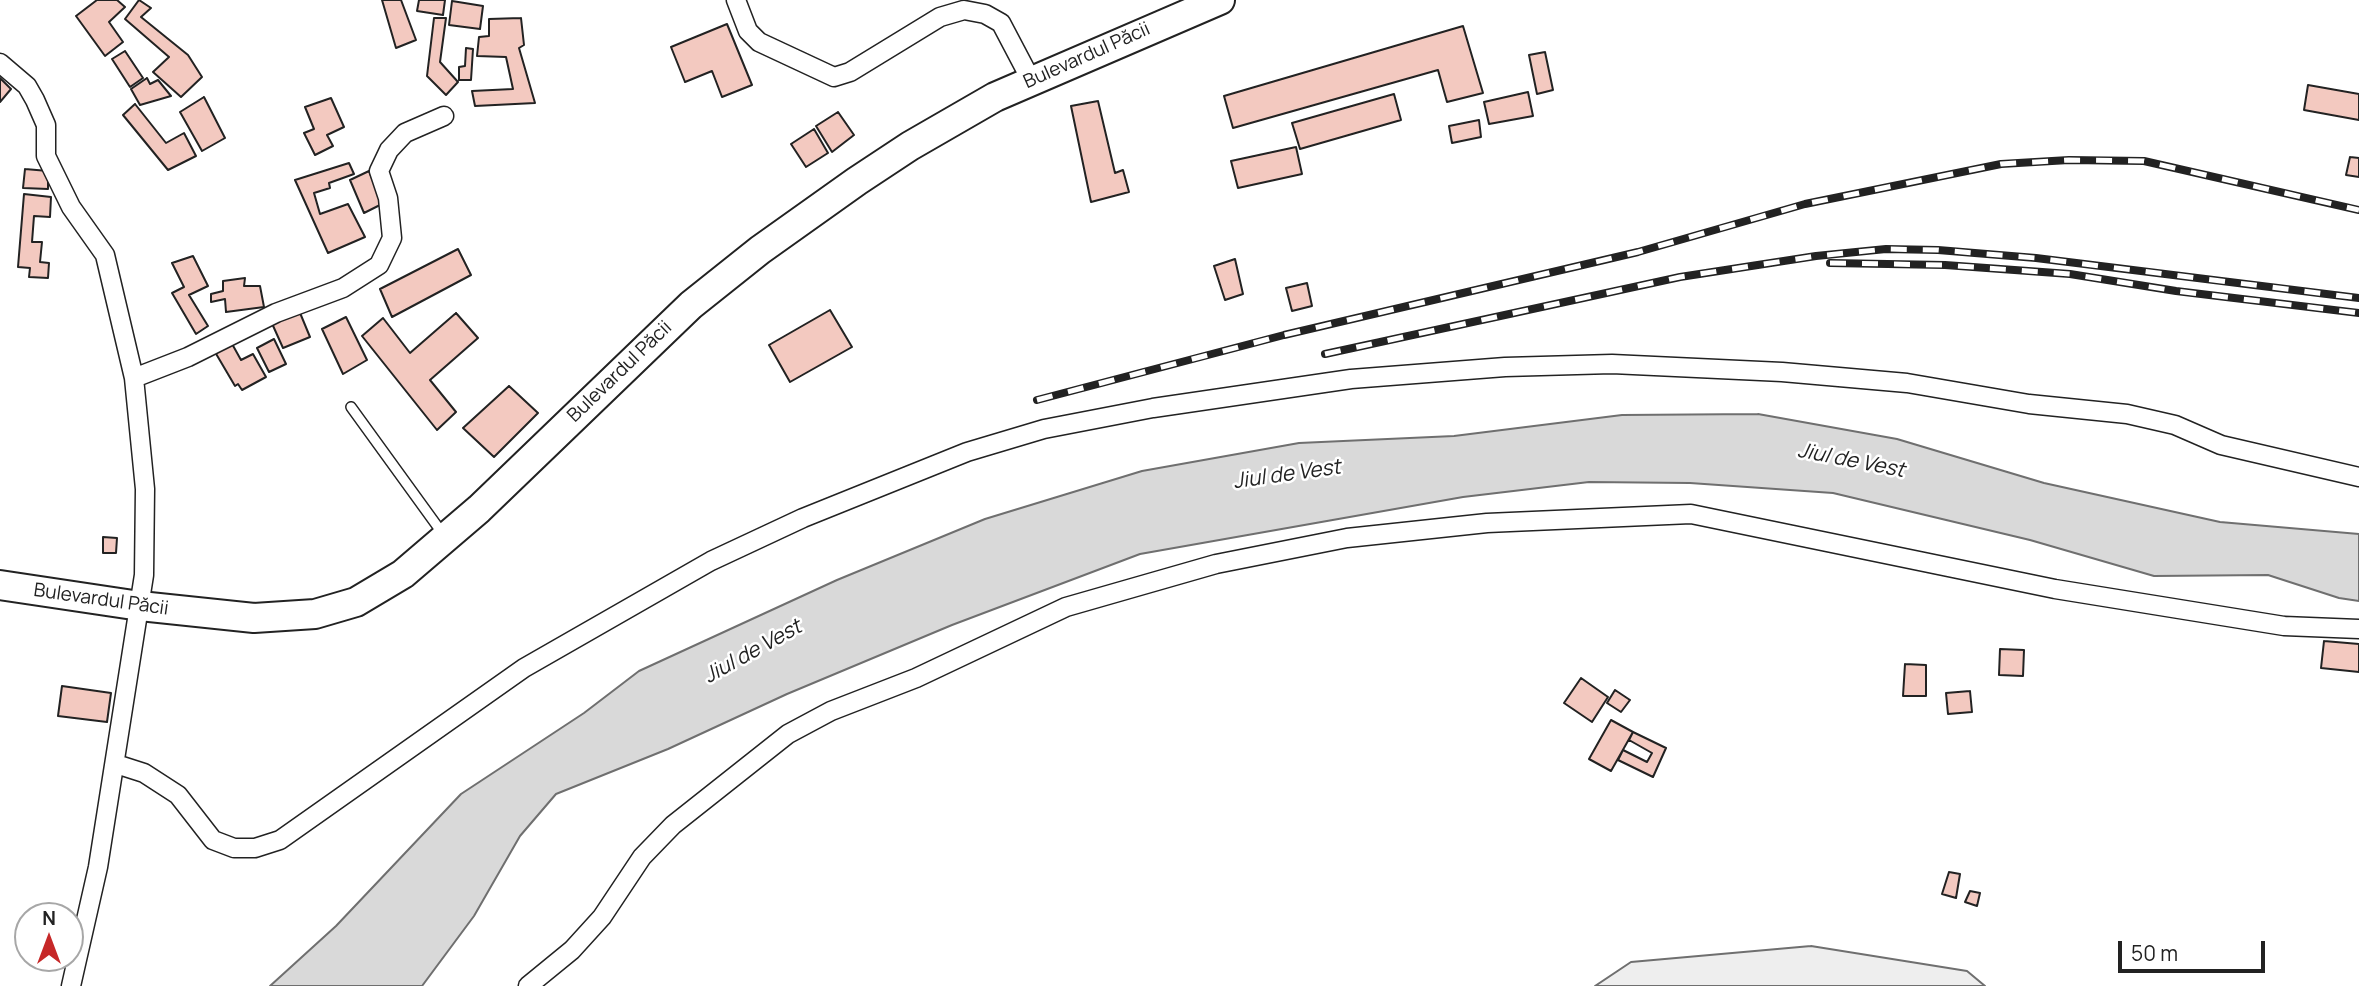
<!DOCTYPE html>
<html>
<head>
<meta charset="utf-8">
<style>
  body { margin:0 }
  #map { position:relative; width:2359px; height:986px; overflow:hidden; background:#fff; font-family:Manrope,sans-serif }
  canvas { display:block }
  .north { position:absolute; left:14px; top:902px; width:70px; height:70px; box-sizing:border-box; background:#fff; border:2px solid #a7a7a7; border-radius:50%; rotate:0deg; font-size:19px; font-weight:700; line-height:28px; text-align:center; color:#222 }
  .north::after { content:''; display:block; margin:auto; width:24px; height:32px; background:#c62828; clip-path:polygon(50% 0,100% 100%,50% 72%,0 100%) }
  .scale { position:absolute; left:2118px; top:941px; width:147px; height:32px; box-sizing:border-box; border:4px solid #222; border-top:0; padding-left:9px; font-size:21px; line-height:24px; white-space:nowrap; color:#222; -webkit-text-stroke:5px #fff; paint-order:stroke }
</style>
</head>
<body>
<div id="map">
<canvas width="2359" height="986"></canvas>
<div class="north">N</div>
<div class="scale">50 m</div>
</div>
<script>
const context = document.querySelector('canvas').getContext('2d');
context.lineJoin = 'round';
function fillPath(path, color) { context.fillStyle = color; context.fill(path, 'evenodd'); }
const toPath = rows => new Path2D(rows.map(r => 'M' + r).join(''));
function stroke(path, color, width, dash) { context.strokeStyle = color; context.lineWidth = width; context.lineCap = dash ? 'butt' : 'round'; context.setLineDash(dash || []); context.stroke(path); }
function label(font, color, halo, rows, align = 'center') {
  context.font = font + ' Manrope,sans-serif'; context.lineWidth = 5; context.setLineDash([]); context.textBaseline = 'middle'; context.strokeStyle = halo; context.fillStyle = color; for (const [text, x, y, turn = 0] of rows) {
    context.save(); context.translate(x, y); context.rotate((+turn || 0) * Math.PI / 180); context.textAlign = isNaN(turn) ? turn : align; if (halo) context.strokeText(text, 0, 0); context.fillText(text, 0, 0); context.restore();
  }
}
const green = toPath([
  [1811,946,1967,971,1985,986,1595,986,1631,962,1811,946]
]);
fillPath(green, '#eee');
stroke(green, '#6f6f6f', 2);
const water = toPath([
  [1758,414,1897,439,2044,483,2220,522,2359,534,2359,601,2339,598,2268,575,2154,576,2030,540,1833,493,1690,483,1589,482,1463,497,1140,554,952,625,787,694,668,749,556,794,520,836,474,916,422,986,270,986,336,926,461,794,584,713,639,671,837,580,985,519,1142,471,1299,443,1454,436,1622,415,1758,414]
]);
fillPath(water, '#d9d9d9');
stroke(water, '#6f6f6f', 2);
const building = toPath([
  [97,0,117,0,125,7,109,22,123,42,105,56,76,16,97,0],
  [139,0,151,8,141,17,188,55,202,77,181,97,153,72,169,57,125,19,139,0],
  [382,0,401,0,416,40,396,48,382,0],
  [419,0,445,0,443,15,417,11,419,0],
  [452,1,483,6,480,29,449,25,452,1],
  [434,18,446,18,440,62,458,82,446,95,427,76,434,18],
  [521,18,524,45,519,48,535,103,475,106,472,91,513,89,506,57,477,56,479,37,489,36,489,19,521,18],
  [727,24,752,85,722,97,712,71,685,82,671,47,727,24],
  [1463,26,1483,93,1447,102,1438,70,1233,128,1224,96,1463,26],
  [466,48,473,49,471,80,459,80,459,67,465,66,466,48],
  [125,51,143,78,130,87,112,59,125,51],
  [1545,52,1553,90,1537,94,1529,55,1545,52],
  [0,78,11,89,0,102,0,78],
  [147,78,150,84,158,80,171,96,140,105,131,89,147,78],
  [2308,85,2359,94,2359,120,2304,110,2308,85],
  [1528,92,1533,116,1489,124,1484,102,1528,92],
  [1394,94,1401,120,1300,149,1292,123,1394,94],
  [204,97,225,138,202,151,180,112,204,97],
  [331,98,344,127,327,135,333,146,315,155,304,133,314,129,305,107,331,98],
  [1098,101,1115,173,1123,170,1129,192,1091,202,1071,106,1098,101],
  [135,104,166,143,184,133,196,156,168,170,123,115,135,104],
  [838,112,854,135,832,152,816,126,838,112],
  [1479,120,1481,137,1452,143,1449,126,1479,120],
  [814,129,828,153,806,167,791,144,814,129],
  [1296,147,1302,174,1238,188,1231,161,1296,147],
  [2350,157,2359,158,2359,177,2346,175,2350,157],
  [349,163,354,174,329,183,330,188,314,193,320,214,348,204,365,237,328,253,295,180,349,163],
  [25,169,48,171,48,189,23,188,25,169],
  [369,171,382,204,364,213,350,180,369,171],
  [24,194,51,197,50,217,34,216,32,242,42,242,40,262,49,263,48,278,29,277,30,268,18,267,24,194],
  [458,249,471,275,392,317,380,289,458,249],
  [193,256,208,286,189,295,208,326,196,334,172,293,184,287,172,263,193,256],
  [1235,259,1243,294,1225,300,1214,266,1235,259],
  [245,278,244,286,260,286,264,307,226,312,225,299,211,302,211,294,223,291,223,281,245,278],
  [1307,283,1312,306,1292,311,1286,288,1307,283],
  [298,308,310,337,283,348,270,319,298,308],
  [830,310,852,347,790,382,769,345,830,310],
  [456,313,478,338,430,380,456,412,437,430,362,336,383,318,410,353,456,313],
  [346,317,367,360,343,374,322,329,346,317],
  [274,339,286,364,269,372,257,348,274,339],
  [231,342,241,360,253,354,266,377,242,390,238,384,235,386,215,352,231,342],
  [509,386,538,413,494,457,463,428,509,386],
  [103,537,117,538,116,553,103,553,103,537],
  [2324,641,2359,644,2359,672,2321,668,2324,641],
  [2000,649,2024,650,2023,676,1999,675,2000,649],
  [1905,664,1926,665,1926,696,1903,696,1905,664],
  [1581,678,1608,697,1592,722,1564,703,1581,678],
  [62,686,111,693,107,722,58,716,62,686],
  [1615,690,1630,700,1621,712,1607,703,1615,690],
  [1970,691,1972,712,1948,714,1946,693,1970,691],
  [1611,720,1633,732,1611,771,1589,759,1611,720],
  [1633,732,1666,748,1653,777,1618,760,1623,750,1647,762,1652,753,1629,740,1633,732],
  [1949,872,1960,874,1956,898,1942,894,1949,872],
  [1970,891,1980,893,1977,906,1965,902,1970,891]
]);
fillPath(building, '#f3c9c0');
stroke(building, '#222', 2);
const service = toPath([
  [351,407,443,534]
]);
const minor = toPath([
  [736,0,748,31,759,42,834,77,850,72,940,17,964,10,985,14,1001,23,1031,80],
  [0,63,27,86,35,100,46,125,46,156,71,207,105,255,134,378],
  [116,764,144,773,178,795,213,840,234,848,255,848,280,840,524,668,711,561,803,518,967,452,1044,429,1153,408,1351,379,1505,367,1612,364,1782,372,1907,383,2029,404,2127,414,2175,425,2221,445,2359,477],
  [71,986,98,867,144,575,145,489,134,378,188,357,276,313,343,288,379,265,392,238,388,198,379,171,389,150,405,133,444,116],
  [528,986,572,950,602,917,642,857,673,825,788,734,831,711,916,678,1066,607,1216,564,1347,538,1487,523,1691,514,2055,589,2284,626,2359,629]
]);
const primary = toPath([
  [0,585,140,606,254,618,315,614,356,602,403,574,479,509,691,305,760,250,857,181,910,146,995,97,1220,0]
]);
stroke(service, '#222', 12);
stroke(minor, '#222', 21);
stroke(primary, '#222', 32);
stroke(service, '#fff', 9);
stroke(minor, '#fff', 18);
stroke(primary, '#fff', 28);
const rail = toPath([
  [1830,263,1945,265,2070,274,2176,291,2359,313],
  [1325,354,1680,277,1816,256,1886,249,1938,250,2036,258,2359,298],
  [1037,400,1284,335,1638,252,1805,204,2001,164,2069,160,2144,161,2359,210]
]);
stroke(rail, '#222', 8);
stroke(rail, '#fff', 5, [16]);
label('19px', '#222', '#fff', [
  ["Bulevardul Păcii",1087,56,-24],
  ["Bulevardul Păcii",620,372,-44],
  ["Bulevardul Păcii",101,600,8]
]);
label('italic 21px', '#222', '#fff', [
  ["Jiul de Vest",1851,461,11],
  ["Jiul de Vest",1287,475,-8],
  ["Jiul de Vest",753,652,-29]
]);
</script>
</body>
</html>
